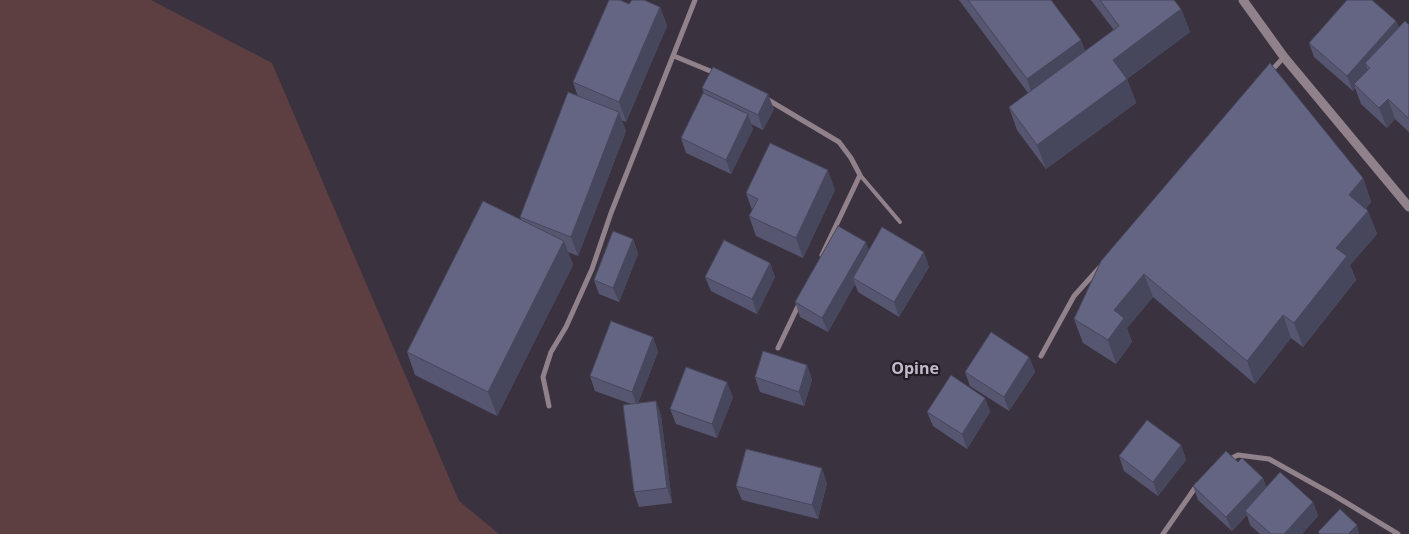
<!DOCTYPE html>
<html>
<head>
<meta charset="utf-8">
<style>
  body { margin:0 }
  canvas { display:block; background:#3b3240 }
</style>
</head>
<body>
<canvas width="1409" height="534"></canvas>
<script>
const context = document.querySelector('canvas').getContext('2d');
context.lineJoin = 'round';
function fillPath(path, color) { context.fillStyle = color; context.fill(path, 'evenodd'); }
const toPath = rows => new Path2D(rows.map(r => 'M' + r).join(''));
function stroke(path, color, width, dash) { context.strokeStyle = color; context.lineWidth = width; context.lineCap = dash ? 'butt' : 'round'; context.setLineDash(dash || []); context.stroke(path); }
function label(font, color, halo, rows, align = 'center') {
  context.font = font + ' "Open Sans",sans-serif'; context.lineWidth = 4.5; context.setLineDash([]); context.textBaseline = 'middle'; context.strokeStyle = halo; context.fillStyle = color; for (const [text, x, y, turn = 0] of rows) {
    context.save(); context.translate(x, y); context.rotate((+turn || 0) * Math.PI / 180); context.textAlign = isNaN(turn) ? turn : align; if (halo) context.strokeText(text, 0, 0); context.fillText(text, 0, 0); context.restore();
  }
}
fillPath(toPath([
  [0,0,151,0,272,63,459,501,499,534,0,534]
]), '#5d3e41');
stroke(toPath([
  [860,175,900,222]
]), '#91818a', 4);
stroke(toPath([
  [674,56,715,73],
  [1271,71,1284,57],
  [765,98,839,142,851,158,860,175,822,255],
  [778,348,799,304],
  [1041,356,1074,296,1101,266],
  [549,406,543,377,551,352,566,327,592,269,611,213,695,0],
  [1228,460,1238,455,1269,459,1332,494,1398,534],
  [1163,534,1197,485]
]), '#91818a', 5);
stroke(toPath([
  [1243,0,1284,57,1409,207]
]), '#91818a', 9);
fillPath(toPath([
  [959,0,1051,0,1081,40,1085,51,1114,30,1091,0,1174,0,1181,9,1190,32,1127,79,1136,103,1046,169,1017,130,1009,107,1028,93],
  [660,7,667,26,626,122,621,120,626,131,578,256,568,252,573,265,497,416,415,375,407,352,521,220,520,217,578,97,573,82],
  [1396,21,1399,28,1409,25,1409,132,1395,119,1387,128,1361,104,1355,88,1353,91,1314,57,1309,43],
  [702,88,774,109,763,130,751,124,753,129,731,174,686,153,681,138,704,93],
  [1363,178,1371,202,1366,208,1368,211,1377,234,1350,265,1356,280,1303,347,1291,338,1255,384,1153,297,1127,328,1132,342,1116,364,1083,343,1074,319,1101,261],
  [835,190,803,258,756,236,749,216,752,210,746,193],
  [633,239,638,254,619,302,599,294,594,280],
  [869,250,929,267,899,317,858,292,855,284,828,332,800,317,795,302],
  [770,263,775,277,757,314,711,291,705,277],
  [653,337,658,352,638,403,656,401,661,416,672,503,639,507,634,492,631,404,595,391,590,376],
  [1029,357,1035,372,1009,411,970,386,965,372],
  [807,365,812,380,804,406,760,392,755,377],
  [733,397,717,438,676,424,670,409],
  [985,398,990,412,967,449,933,426,927,412],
  [1181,445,1186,460,1158,496,1124,471,1119,456],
  [1238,462,1263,478,1266,487,1313,502,1318,516,1302,534,1260,534,1250,525,1247,515,1232,531,1198,500,1193,486],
  [827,483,818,519,742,500,736,486]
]), '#565671');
fillPath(toPath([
  [660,7,667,26,626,122,619,102],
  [1181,9,1190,32,1121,83,1113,60],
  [1396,21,1401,36,1370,68,1365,63,1369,73,1354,84,1355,88,1353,91,1347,76],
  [1081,40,1089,63,1035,103,1027,79],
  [1127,79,1136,103,1046,169,1037,145],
  [768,94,774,109,763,130,758,115],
  [1388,99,1395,119,1387,128,1379,108],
  [619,112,626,131,578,256,571,237],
  [748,114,753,129,731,174,726,160],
  [828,170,835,190,803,258,796,238],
  [1363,178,1371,202,1358,218,1349,195],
  [1368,211,1377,234,1350,265,1356,280,1303,347,1294,323,1336,248],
  [633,239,638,254,619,302,613,288],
  [564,241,573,265,497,416,488,392],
  [866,242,871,256,853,278,855,284,828,332,822,318],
  [924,252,929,267,899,317,894,302],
  [770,263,775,277,757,314,752,299],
  [1144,274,1153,297,1127,328,1132,342,1116,364,1108,340,1114,310],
  [1283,315,1291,338,1255,384,1247,361],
  [653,337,658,352,637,406,632,392],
  [1029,357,1035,372,1009,411,1004,397],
  [807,365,812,380,804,406,799,392],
  [727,382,733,397,717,438,712,424],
  [985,398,990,412,967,449,962,434],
  [656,401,661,416,672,503,667,488],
  [1181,445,1186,460,1158,496,1153,482],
  [822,468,827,483,818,519,812,505],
  [1263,478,1268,493,1245,511,1247,515,1232,531,1226,517],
  [1313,502,1318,516,1302,534,1284,534],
  [1357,525,1359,533,1358,534,1348,534]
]), '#46465c');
const building = toPath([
  [609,0,620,0,629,4,632,0,644,0,660,7,619,102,573,82,609,0],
  [968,0,1051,0,1081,40,1027,79,968,0],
  [1100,0,1174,0,1181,9,1113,60,1127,79,1037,145,1009,107,1119,26,1100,0],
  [1347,0,1372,0,1396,21,1347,76,1309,43,1347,0],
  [1405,21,1409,25,1409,119,1388,99,1379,108,1354,84,1370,68,1365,63,1405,21],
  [1270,63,1363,178,1349,195,1368,211,1336,248,1347,256,1294,323,1283,315,1247,361,1144,274,1114,310,1124,318,1108,340,1074,319,1101,261,1270,63],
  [713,67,768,94,758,115,702,88,713,67],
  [568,92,619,112,571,237,520,217,568,92],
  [703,93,748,114,726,160,681,138,703,93],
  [770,143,828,170,796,238,749,216,758,199,746,193,770,143],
  [483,201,564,241,488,392,407,352,483,201],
  [838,226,866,242,822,318,795,302,838,226],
  [882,227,924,252,894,302,853,278,882,227],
  [613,231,633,239,613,288,594,280,613,231],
  [724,240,770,263,752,299,705,277,724,240],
  [611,321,653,337,632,392,590,376,611,321],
  [991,332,1029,357,1004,397,965,372,991,332],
  [763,351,807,365,799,392,755,377,763,351],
  [686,367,727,382,712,424,670,409,686,367],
  [951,375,985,398,962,434,927,412,951,375],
  [656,401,667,488,634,492,623,405,656,401],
  [1147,420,1181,445,1153,482,1119,456,1147,420],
  [746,449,822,468,812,505,736,486,746,449],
  [1226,451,1238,462,1242,458,1263,478,1226,517,1193,486,1226,451],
  [1280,472,1313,502,1284,534,1271,534,1245,511,1280,472],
  [1340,509,1357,525,1348,534,1320,534,1318,532,1340,509]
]);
fillPath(building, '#646483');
stroke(building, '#46465c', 1);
label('bold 16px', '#c4b9ca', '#201c22', [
  ["Opine",915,369]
]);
</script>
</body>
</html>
